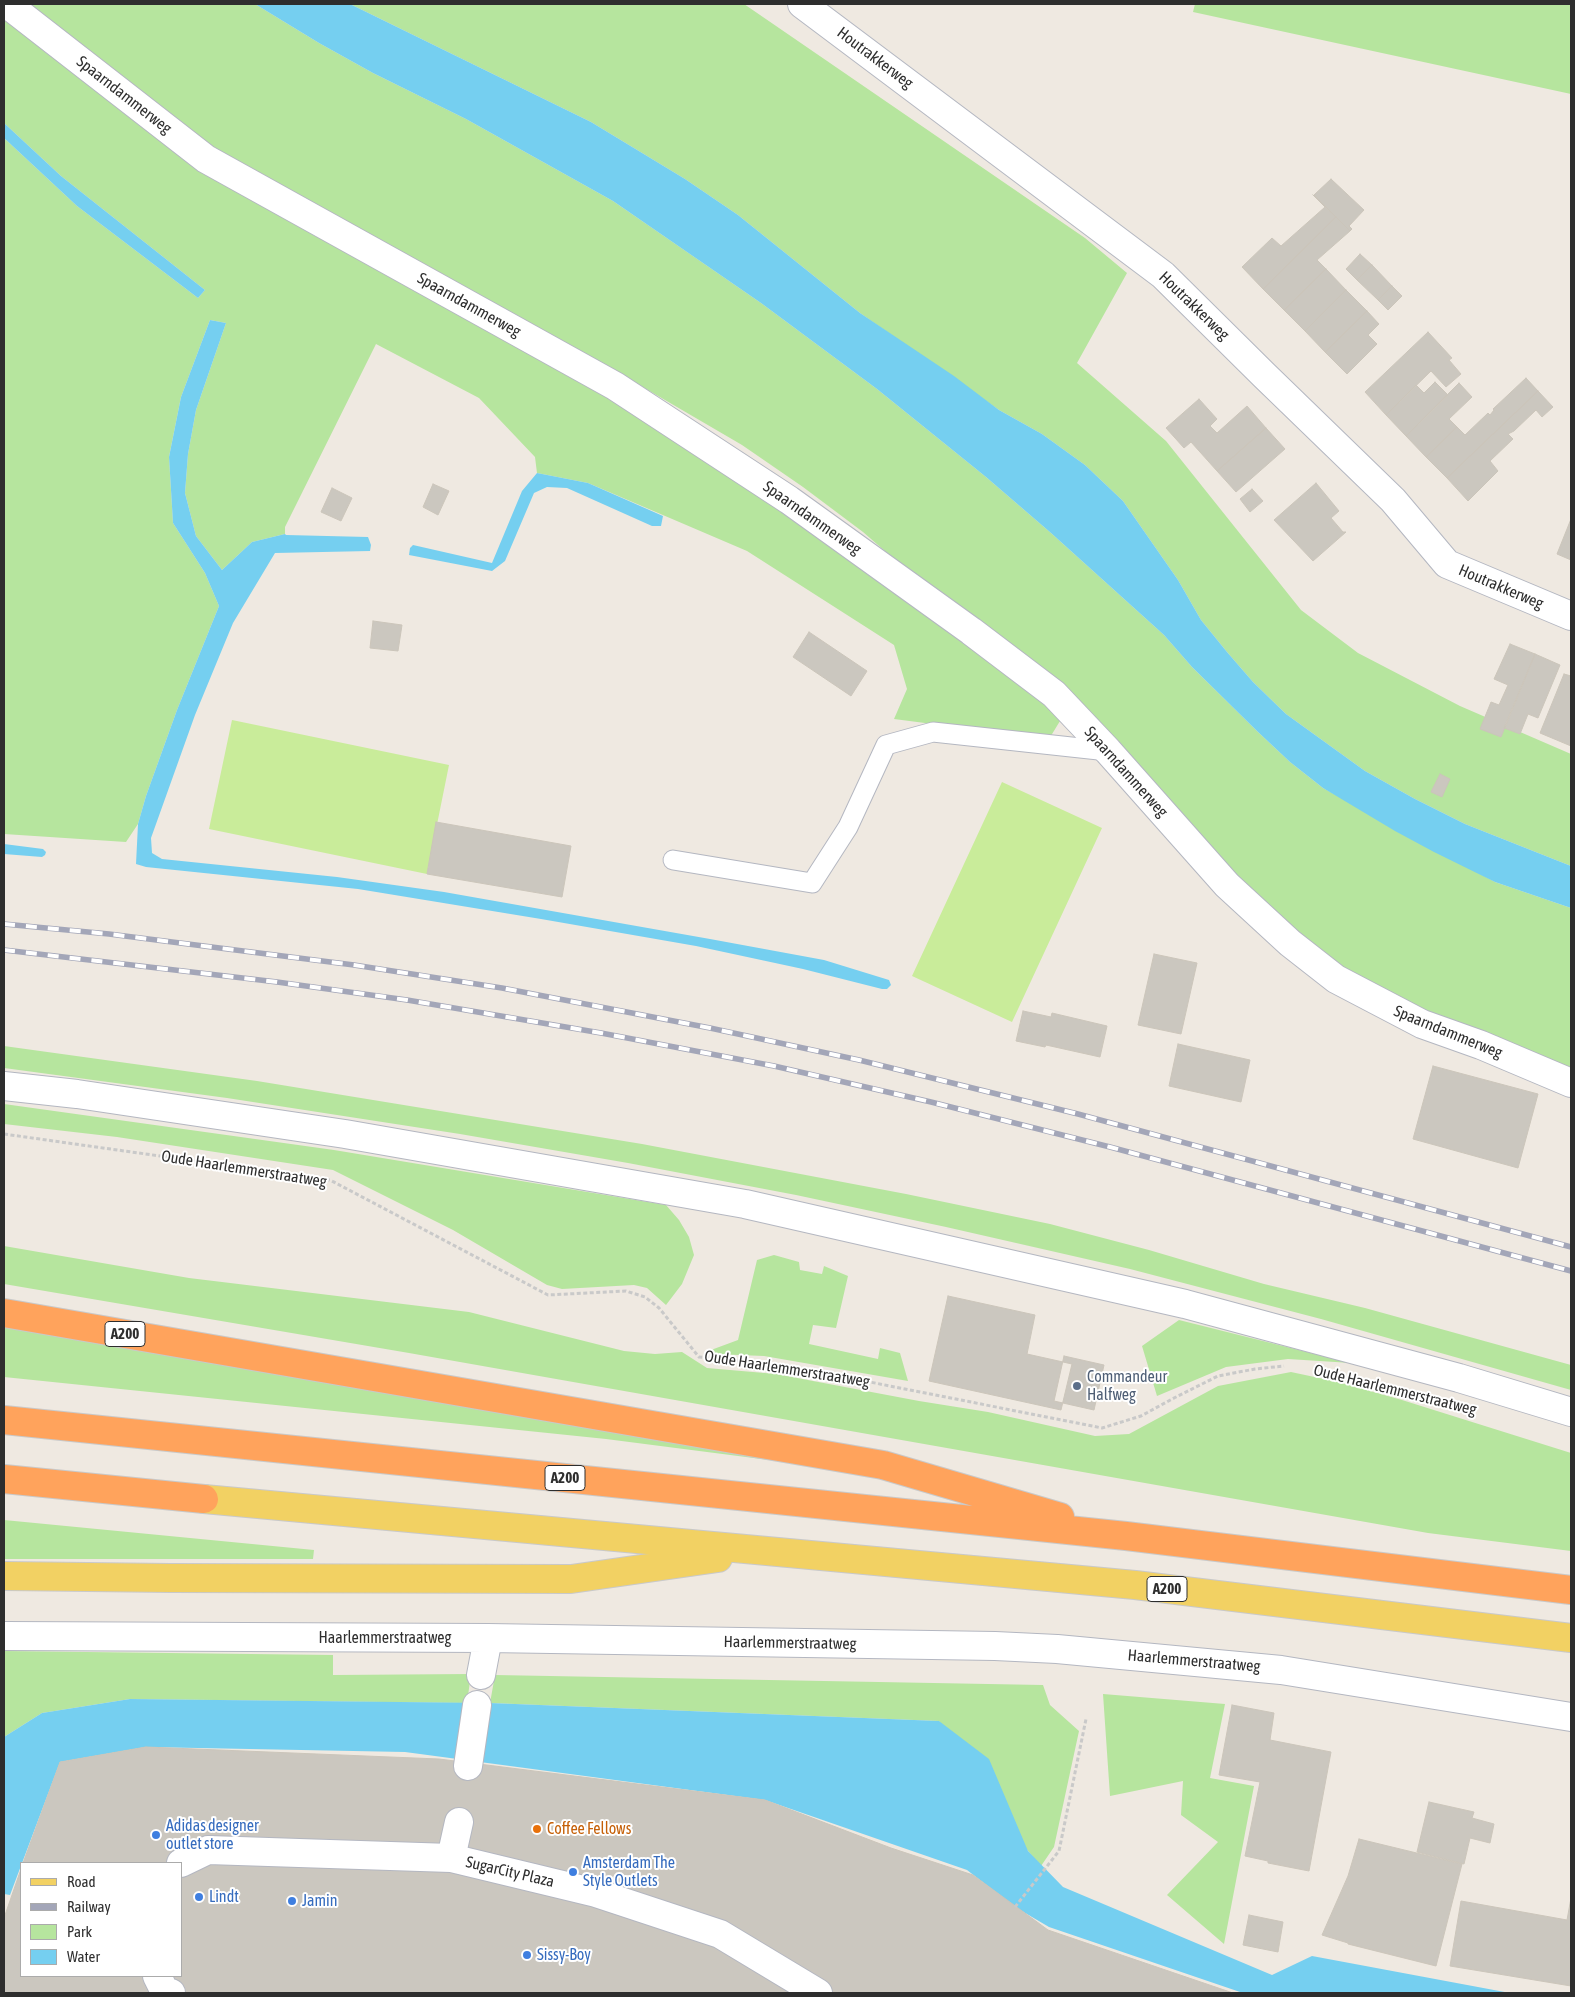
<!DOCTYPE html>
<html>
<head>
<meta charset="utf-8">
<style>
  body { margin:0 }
  #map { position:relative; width:1575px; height:1997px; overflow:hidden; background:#efe9e1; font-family:"Asap Condensed",sans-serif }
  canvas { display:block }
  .frame { position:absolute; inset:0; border:5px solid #2e2e2e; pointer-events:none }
  .legend { position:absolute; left:20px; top:1862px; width:162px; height:115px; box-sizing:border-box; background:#fff; border:1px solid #ababab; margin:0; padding:6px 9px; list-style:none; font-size:15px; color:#2e2e2e }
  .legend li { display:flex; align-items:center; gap:10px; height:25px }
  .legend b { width:25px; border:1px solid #ababab }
</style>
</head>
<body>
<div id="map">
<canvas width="1575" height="1997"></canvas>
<div class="frame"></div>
<ul class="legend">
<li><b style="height:6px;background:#f2d163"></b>Road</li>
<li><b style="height:6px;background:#a3a6b8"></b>Railway</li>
<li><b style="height:14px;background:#b6e59e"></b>Park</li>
<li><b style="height:14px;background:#75cff0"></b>Water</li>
</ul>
</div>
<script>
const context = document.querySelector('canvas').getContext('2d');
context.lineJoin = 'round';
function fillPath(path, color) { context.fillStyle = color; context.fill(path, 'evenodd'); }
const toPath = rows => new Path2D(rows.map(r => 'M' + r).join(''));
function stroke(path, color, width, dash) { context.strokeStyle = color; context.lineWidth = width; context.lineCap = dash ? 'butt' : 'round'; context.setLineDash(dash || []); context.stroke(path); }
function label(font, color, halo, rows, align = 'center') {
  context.font = font + ' "Asap Condensed",sans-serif'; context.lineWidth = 4; context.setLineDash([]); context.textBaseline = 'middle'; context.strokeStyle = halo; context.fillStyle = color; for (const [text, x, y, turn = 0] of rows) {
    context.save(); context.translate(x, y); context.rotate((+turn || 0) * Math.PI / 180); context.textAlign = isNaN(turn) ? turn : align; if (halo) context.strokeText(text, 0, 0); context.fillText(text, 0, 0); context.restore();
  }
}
fillPath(toPath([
  [25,4,255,4,319,43,373,73,466,119,613,201,703,263,761,303,877,389,986,477,1051,533,1164,635,1192,667,1258,732,1290,762,1323,788,1495,882,1571,908,1571,1069,1439,1018,1362,980,1318,952,1249,895,1106,728,1072,697,901,565,863,532,803,487,742,445,629,379,340,226,163,115],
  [350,4,744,4,1085,238,1127,273,1077,363,1166,441,1301,610,1358,653,1460,706,1571,754,1571,866,1465,824,1415,799,1365,771,1286,714,1253,682,1227,652,1201,620,1178,580,1123,501,1085,465,1042,434,999,410,860,313,738,215,685,179,591,122],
  [1195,4,1571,4,1571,94,1193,12],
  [4,18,45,52,171,144,315,236,450,306,585,381,747,484,915,602,1047,707,1060,721,1049,739,894,719,907,689,894,645,747,551,588,483,537,473,535,457,479,398,376,344,285,527,285,534,252,542,222,570,196,536,185,493,188,454,196,410,226,323,210,320,181,397,169,457,173,523,205,573,219,606,177,710,146,796,138,824,126,842,4,834,4,138,77,206,198,298,205,290,61,176,4,123],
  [4,1046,257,1081,642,1144,906,1194,1050,1224,1149,1250,1264,1284,1365,1308,1571,1365,1571,1390,1321,1319,1130,1269,946,1227,796,1195,628,1163,460,1134,227,1098,4,1068],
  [4,1104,334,1150,666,1205,679,1220,689,1237,694,1255,682,1284,666,1305,647,1288,634,1285,562,1289,547,1285,453,1230,333,1170,117,1137,4,1124],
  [4,1246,189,1278,469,1312,624,1351,655,1354,682,1352,707,1368,776,1374,919,1401,988,1412,1095,1436,1129,1434,1218,1386,1291,1372,1338,1382,1402,1400,1571,1453,1571,1551,1428,1533,409,1353,4,1284],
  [774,1255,799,1262,800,1270,822,1274,824,1266,848,1276,836,1328,813,1325,809,1344,878,1359,880,1348,900,1353,908,1381,764,1356,714,1354,711,1350,738,1340,757,1260],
  [1179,1320,1351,1363,1288,1359,1226,1367,1157,1396,1142,1346],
  [4,1324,808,1465,606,1439,4,1377],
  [4,1520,314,1550,313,1559,4,1559],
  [4,1651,333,1655,333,1675,471,1674,467,1703,130,1699,42,1713,4,1737],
  [495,1675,1043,1685,1050,1705,1079,1731,1054,1847,1041,1866,1028,1851,939,1721,490,1703],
  [1103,1694,1225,1704,1210,1778,1254,1786,1224,1944,1167,1895,1218,1842,1181,1815,1183,1781,1110,1796]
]), '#b6e59e');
fillPath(toPath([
  [232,720,449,765,427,874,209,829],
  [1002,782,1102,828,1012,1022,912,976]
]), '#c9ec9a');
fillPath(toPath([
  [255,4,350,4,591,122,685,179,738,215,860,313,954,376,999,410,1042,434,1085,465,1123,501,1178,580,1201,620,1227,652,1253,682,1286,714,1365,771,1415,799,1465,824,1571,866,1571,908,1495,882,1434,852,1395,831,1323,788,1290,762,1258,732,1192,667,1164,635,1051,533,986,477,877,389,761,303,613,201,466,119,373,73,319,43],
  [4,123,61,176,205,290,198,298,77,206,4,138],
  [210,320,226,323,196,410,188,454,185,493,196,536,222,570,252,542,285,534,286,535,368,537,371,545,370,551,275,553,233,623,195,715,151,838,152,853,162,859,337,877,444,892,710,939,824,960,889,980,891,985,887,989,882,989,803,969,696,946,541,919,358,889,146,867,136,864,138,824,146,796,177,710,219,606,205,573,173,523,169,457,181,397],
  [537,473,588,483,663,516,661,526,652,526,567,488,547,487,534,493,505,561,492,571,409,555,410,548,413,545,492,563,522,491],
  [4,844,43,849,46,852,45,855,42,857,4,854],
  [130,1699,490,1703,939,1721,989,1759,1028,1851,1063,1887,1272,1975,1312,1956,1510,1993,1243,1993,1049,1927,1015,1907,967,1870,765,1800,405,1752,146,1747,60,1762,10,1895,4,1894,4,1737,42,1713]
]), '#75cff0');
const building = toPath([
  [1331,179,1364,210,1349,226,1352,229,1350,231,1314,195,1331,179],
  [1313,195,1336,217,1263,289,1242,267,1272,238,1281,246,1325,207,1313,195],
  [1336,217,1350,231,1317,260,1326,269,1284,310,1263,289,1336,217],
  [1360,254,1372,265,1357,280,1346,269,1360,254],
  [1372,265,1392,286,1378,300,1357,280,1372,265],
  [1326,269,1346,290,1305,331,1284,310,1326,269],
  [1392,286,1402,296,1388,310,1378,300,1392,286],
  [1346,290,1367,311,1325,352,1305,331,1346,290],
  [1367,311,1379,324,1368,335,1377,344,1347,374,1325,352,1367,311],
  [1428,332,1452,358,1449,360,1461,374,1446,387,1431,371,1386,415,1365,392,1428,332],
  [1526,378,1538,391,1447,478,1426,457,1457,427,1465,435,1488,413,1490,415,1494,410,1493,409,1526,378],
  [1435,382,1448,395,1406,436,1386,415,1416,385,1424,393,1435,382],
  [1459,383,1472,397,1449,419,1457,427,1426,457,1406,436,1459,383],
  [1538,391,1553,407,1542,417,1536,410,1514,431,1508,434,1513,439,1490,461,1498,471,1468,501,1447,478,1538,391],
  [1199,399,1217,419,1210,426,1217,433,1247,406,1266,428,1217,471,1191,442,1184,448,1166,428,1199,399],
  [1266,428,1285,449,1236,492,1217,471,1266,428],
  [1316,483,1339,511,1331,518,1343,532,1346,532,1313,561,1274,520,1316,483],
  [433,484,449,491,438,515,423,507,433,484],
  [332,488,352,498,341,521,321,512,332,488],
  [1252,489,1263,501,1250,512,1240,499,1252,489],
  [1571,519,1571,560,1557,554,1571,519],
  [373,621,402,625,398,651,370,648,373,621],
  [809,632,867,671,851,696,793,657,809,632],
  [1510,644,1535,654,1501,737,1480,729,1491,702,1499,705,1508,685,1494,679,1510,644],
  [1535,654,1560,665,1538,718,1528,714,1520,734,1504,728,1535,654],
  [1564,674,1571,676,1571,746,1540,733,1564,674],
  [1440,774,1450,779,1442,797,1431,792,1440,774],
  [436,822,571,846,562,897,427,874,436,822],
  [1154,954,1197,963,1181,1034,1138,1025,1154,954],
  [1023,1011,1051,1017,1052,1013,1107,1026,1100,1057,1046,1045,1045,1047,1016,1041,1023,1011],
  [1178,1044,1250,1060,1241,1102,1169,1086,1178,1044],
  [1433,1066,1538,1094,1518,1168,1413,1139,1433,1066],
  [948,1296,1035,1315,1027,1354,1072,1364,1061,1410,929,1381,948,1296],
  [1064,1356,1104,1365,1094,1410,1054,1401,1064,1356],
  [1232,1705,1274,1713,1270,1740,1331,1752,1309,1871,1268,1863,1268,1861,1245,1856,1260,1782,1219,1775,1232,1705],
  [146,1747,439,1759,765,1800,891,1848,973,1875,1048,1930,1233,1993,4,1993,4,1918,21,1869,21,1976,181,1976,181,1863,23,1863,60,1762,146,1747],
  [1429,1802,1474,1812,1472,1818,1494,1824,1490,1843,1470,1838,1464,1864,1417,1852,1429,1802],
  [1359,1839,1462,1864,1436,1966,1348,1944,1348,1943,1322,1935,1348,1876,1359,1839],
  [1571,1898,1571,1986,1450,1966,1461,1901,1567,1920,1571,1898],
  [1249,1915,1283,1922,1278,1952,1243,1945,1249,1915]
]);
fillPath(building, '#cbc7bf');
stroke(building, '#cbc5ba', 1);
const lane = toPath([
  [673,860,812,883,848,827,886,745,933,732,1108,751]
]);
const street = toPath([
  [7,4,206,159,615,386,789,500,971,631,1054,694,1108,751,1227,885,1290,943,1336,979,1422,1024,1481,1045,1571,1083],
  [4,1636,488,1638,995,1646,1057,1649,1281,1670,1571,1717],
  [481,1675,488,1638],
  [468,1766,477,1705],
  [451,1858,459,1822],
  [181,1863,208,1850,451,1858,596,1893,720,1934,818,1993],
  [157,1976,165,1992,171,1993]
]);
const secondary = toPath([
  [802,4,1163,275,1264,375,1393,500,1447,564,1571,616],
  [4,1086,77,1094,345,1134,745,1204,1185,1304,1459,1378,1571,1412]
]);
const primary = toPath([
  [204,1499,1135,1585,1571,1638],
  [4,1576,170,1578,571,1579,718,1558]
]);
const highway = toPath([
  [4,1313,883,1465,1060,1517],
  [4,1420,1126,1536,1571,1590],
  [4,1479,204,1499]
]);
stroke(lane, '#b4b7c1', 21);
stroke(street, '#b4b7c1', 30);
stroke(secondary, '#b4b7c1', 30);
stroke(primary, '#c9c9c9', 30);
stroke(highway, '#c9c9c9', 30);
stroke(toPath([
  [4,1134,330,1180,548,1295,626,1291,645,1297,659,1308,699,1357,789,1366,1102,1428,1141,1416,1174,1398,1218,1376,1255,1369,1284,1366],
  [1015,1907,1059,1851,1086,1719]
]), '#c9c9c9', 3, [4, 2.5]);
stroke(lane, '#fff', 19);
stroke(street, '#fff', 28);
stroke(secondary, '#fff', 28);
stroke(primary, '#f2d163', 28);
stroke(highway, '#ffa35c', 28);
const rail = toPath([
  [4,924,109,934,354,965,502,988,710,1028,859,1060,1078,1114,1571,1247],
  [4,950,277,982,407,1000,601,1033,774,1066,931,1102,1110,1147,1571,1271]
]);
stroke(rail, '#a3a6b8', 5.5);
stroke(rail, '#fff', 4, [11]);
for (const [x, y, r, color] of [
  [1077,1386,5,"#5c6f8a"],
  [537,1829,5,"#e8710a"],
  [156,1835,5,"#3f7fe0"],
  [573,1872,5,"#3f7fe0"],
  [199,1897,5,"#3f7fe0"],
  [292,1901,5,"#3f7fe0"],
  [527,1955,5,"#3f7fe0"]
]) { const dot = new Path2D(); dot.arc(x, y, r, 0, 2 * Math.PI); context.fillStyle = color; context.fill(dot); stroke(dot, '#fff', 2); }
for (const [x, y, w] of [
  [125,1334,40],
  [565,1478,40],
  [1167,1589,40]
]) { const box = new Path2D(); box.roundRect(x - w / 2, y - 12.5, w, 25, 4); context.fillStyle = '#fff'; context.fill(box); stroke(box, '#2e2e2e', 1); }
label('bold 15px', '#2e2e2e', null, [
  ["A200",125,1334],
  ["A200",565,1478],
  ["A200",1167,1589]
]);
label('16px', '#2e2e2e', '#fff', [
  ["Houtrakkerweg",875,58,37],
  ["Spaarndammerweg",124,95,38],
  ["Spaarndammerweg",469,305,29],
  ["Houtrakkerweg",1194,306,44],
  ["Spaarndammerweg",812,518,35],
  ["Houtrakkerweg",1501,587,23],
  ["Spaarndammerweg",1126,772,48],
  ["Spaarndammerweg",1448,1032,22],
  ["Oude Haarlemmerstraatweg",244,1169,9],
  ["Oude Haarlemmerstraatweg",787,1369,9],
  ["Oude Haarlemmerstraatweg",1395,1390,14],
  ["Haarlemmerstraatweg",385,1638],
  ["Haarlemmerstraatweg",790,1643,1],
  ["Haarlemmerstraatweg",1194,1661,5],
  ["SugarCity Plaza",510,1872,13]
]);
label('16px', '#4e5e75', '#fff', [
  ["Commandeur",1087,1377],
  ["Halfweg",1087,1395]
], 'left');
label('16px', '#366cbe', '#fff', [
  ["Adidas designer",166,1826],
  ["outlet store",166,1844],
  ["Amsterdam The",583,1863],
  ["Style Outlets",583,1881],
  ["Lindt",209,1897],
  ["Jamin",302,1901],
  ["Sissy-Boy",537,1955]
], 'left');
label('16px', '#c56008', '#fff', [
  ["Coffee Fellows",547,1829]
], 'left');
</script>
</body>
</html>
